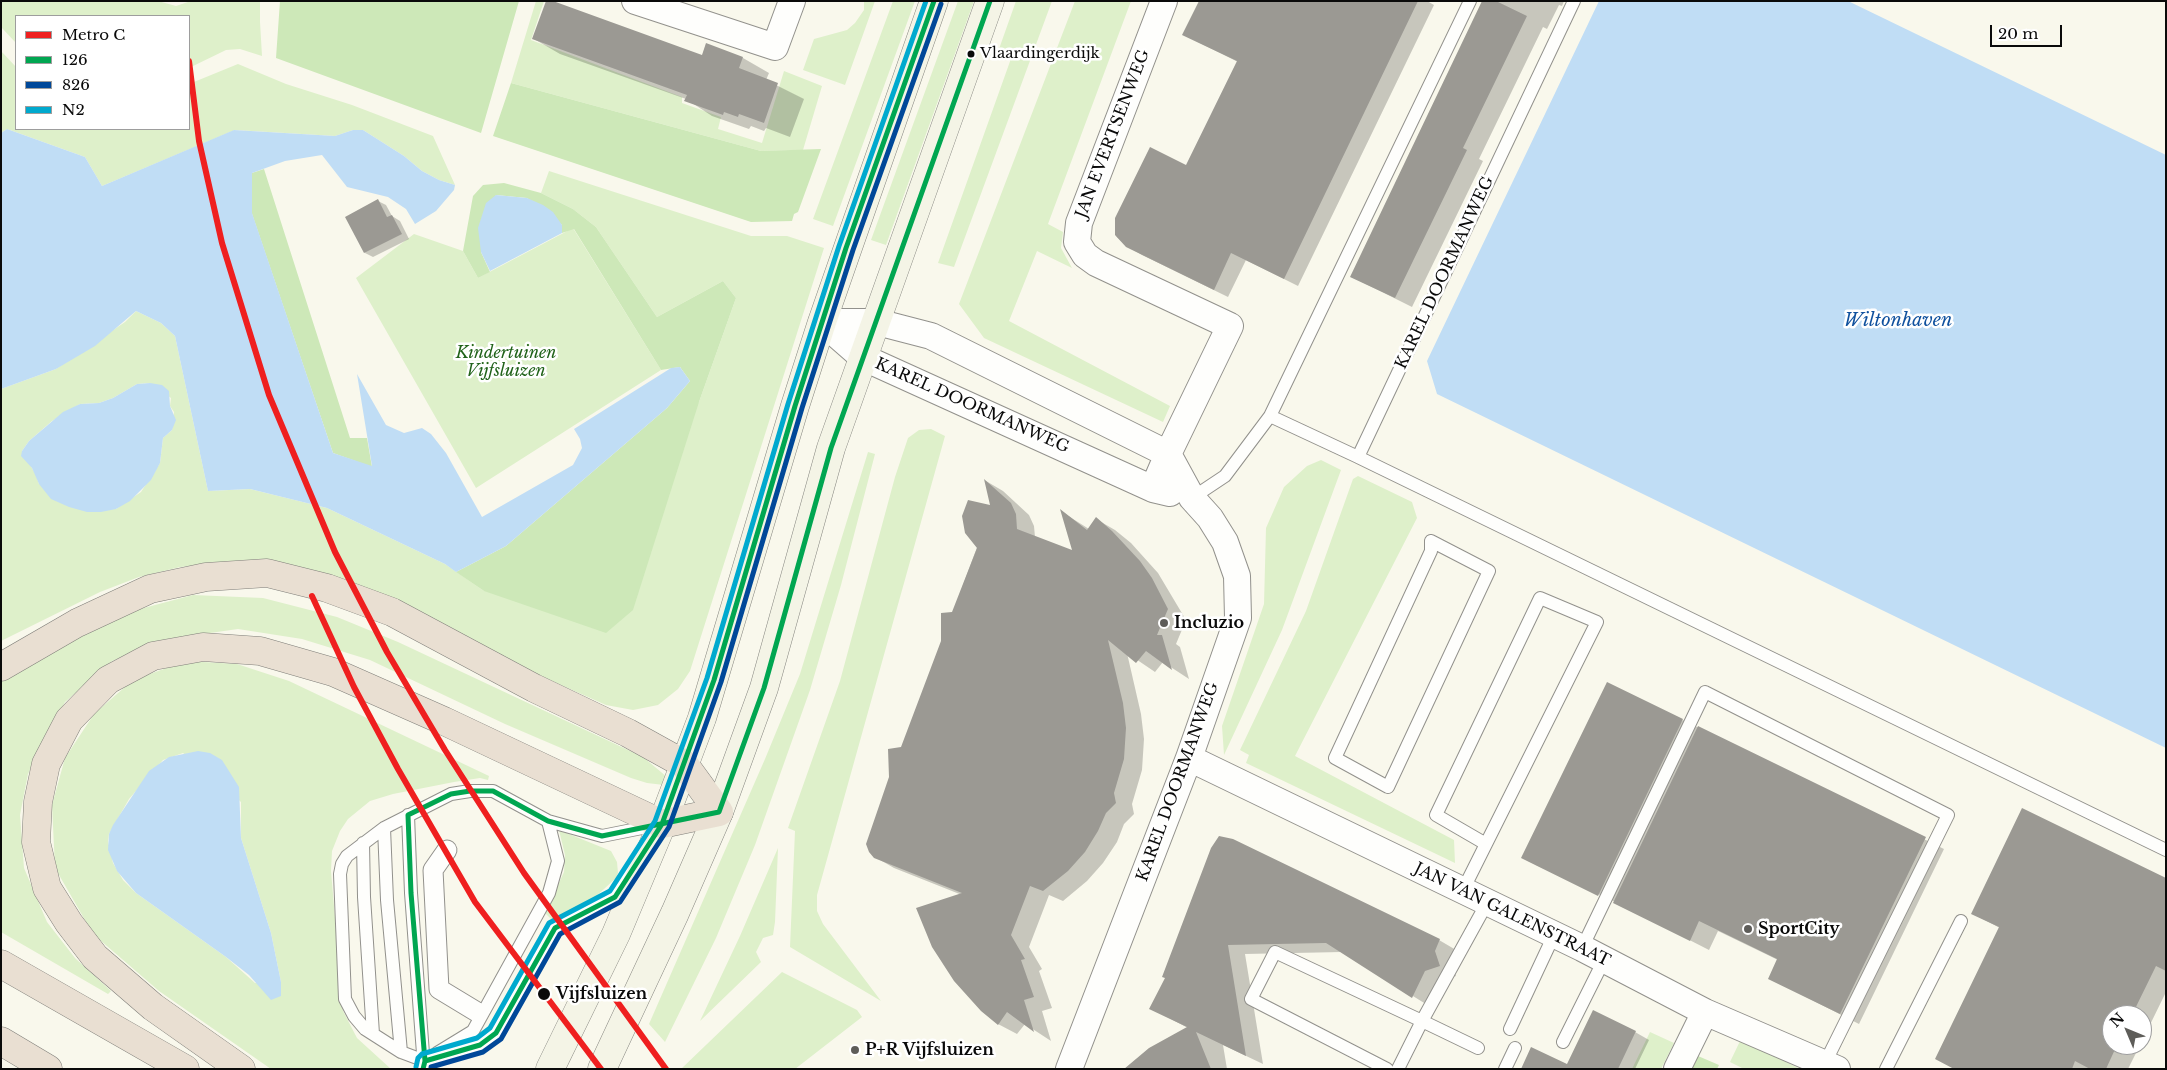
<!DOCTYPE html>
<html>
<head>
<meta charset="utf-8">
<style>
  body { margin:0 }
  #map { position:relative; width:2167px; height:1070px; overflow:hidden; background:#f9f8ec; font-family:"Libre Baskerville",serif }
  canvas { display:block }
  .frame { position:absolute; inset:0; border:2px solid #0a0a0a; pointer-events:none }
  .legend { position:absolute; left:15px; top:15px; width:175px; height:115px; box-sizing:border-box; background:#fff; border:1px solid #9d9d9d; margin:0; padding:6px 9px; list-style:none; font-size:15px; color:#0a0a0a }
  .legend li { display:flex; align-items:center; gap:10px; height:25px }
  .legend b { width:25px; border:1px solid #9d9d9d }
  .north { position:absolute; left:2102px; top:1005px; width:50px; height:50px; box-sizing:border-box; background:#fff; border:1px solid #9d9d9d; border-radius:50%; rotate:315deg; font-size:14px; font-weight:700; line-height:20px; text-align:center; color:#0a0a0a }
  .north::after { content:''; display:block; margin:auto; width:18px; height:22px; background:#5e5d59; clip-path:polygon(50% 0,100% 100%,50% 72%,0 100%) }
  .scale { position:absolute; left:1990px; top:25px; width:72px; height:22px; box-sizing:border-box; border:2px solid #0a0a0a; border-top:0; padding-left:6px; font-size:15px; line-height:18px; white-space:nowrap; color:#0a0a0a; -webkit-text-stroke:4px #fff; paint-order:stroke }
</style>
</head>
<body>
<div id="map">
<canvas width="2167" height="1070"></canvas>
<div class="frame"></div>
<ul class="legend">
<li><b style="height:6px;background:#ef1f1f"></b>Metro C</li>
<li><b style="height:6px;background:#00a651"></b>126</li>
<li><b style="height:6px;background:#004899"></b>826</li>
<li><b style="height:6px;background:#00a9ce"></b>N2</li>
</ul>
<div class="north">N</div>
<div class="scale">20 m</div>
</div>
<script>
const context = document.querySelector('canvas').getContext('2d');
context.lineJoin = 'round';
function fillPath(path, color) { context.fillStyle = color; context.fill(path, 'evenodd'); }
const toPath = rows => new Path2D(rows.map(r => 'M' + r).join(''));
function stroke(path, color, width, dash) { context.strokeStyle = color; context.lineWidth = width; context.lineCap = dash ? 'butt' : 'round'; context.setLineDash(dash || []); context.stroke(path); }
function label(font, color, halo, rows, align = 'center') {
  context.font = font + ' "Libre Baskerville",serif'; context.lineWidth = 5; context.setLineDash([]); context.textBaseline = 'middle'; context.strokeStyle = halo; context.fillStyle = color; for (const [text, x, y, turn = 0] of rows) {
    context.save(); context.translate(x, y); context.rotate((+turn || 0) * Math.PI / 180); context.textAlign = isNaN(turn) ? turn : align; if (halo) context.strokeText(text, 0, 0); context.fillText(text, 0, 0); context.restore();
  }
}
fillPath(toPath([
  [1,1,158,1,176,6,191,1,260,1,260,22,262,56,240,49,226,50,189,68,189,16,16,16,16,43,1,27],
  [536,1,544,1,531,40,682,97,682,103,721,117,718,129,762,143,784,71,822,86,803,150,761,151,511,83],
  [864,1,875,1,845,85,803,70,814,39,847,30,855,23,864,10],
  [893,1,915,1,833,226,813,219],
  [958,1,974,1,886,245,871,240],
  [1016,1,1052,1,954,267,938,263,1013,53,999,49],
  [1075,1,1131,1,1048,224,1063,232,1061,248,1072,268,1037,251,1009,321,1170,406,1163,422,984,338,959,304],
  [1,51,16,67,16,129,189,129,189,84,238,64,286,84,352,105,433,136,455,185,439,180,422,171,404,156,363,130,353,130,335,136,235,130,102,186,85,157,7,129,1,133],
  [549,171,751,236,787,236,824,248,690,671,678,689,658,705,633,710,606,705,507,661,242,561,180,567,139,577,100,592,1,641,1,389,56,369,125,322,136,311,161,323,175,336,208,491,250,489,327,508,445,564,484,591,699,402,736,298,723,281,657,317,596,227,573,209,541,193],
  [150,383,171,398,170,406,174,412,172,430,163,438,160,463,141,492,116,509,39,484,36,475,22,451,29,441,52,421,80,404,99,403,113,398,137,384],
  [573,228,661,370,476,488,356,278,414,234,463,251,478,278],
  [931,429,945,436,817,895,817,911,823,924,881,1001,790,947,795,831,788,828,840,681,895,477,908,438,919,430],
  [868,452,875,454,841,585,810,690,755,845,716,938,665,1042,649,1024,765,759,800,674],
  [1321,460,1341,470,1282,630,1224,755,1222,726,1264,604,1266,528,1284,487,1307,466],
  [1358,476,1412,502,1417,518,1295,756,1454,840,1455,863,1246,763,1249,755,1240,750,1306,611,1353,479],
  [193,595,263,598,337,617,398,642,643,757,667,777,664,785,647,783,631,778,505,724,370,660,302,639,238,629,168,639,112,661,65,702,44,739,28,774,20,815,24,868,47,922,75,958,111,991,108,994,1,932,1,677,121,614],
  [186,661,237,664,289,681,489,776,488,780,480,778,454,782,393,794,370,801,348,819,340,831,332,851,331,871,343,1011,357,1038,391,1069,271,1069,159,991,93,934,55,868,52,805,65,758,94,714,133,680],
  [183,753,241,802,241,838,271,933,281,982,255,983,226,957,136,893,123,880,113,863,108,841,109,834,129,799,163,760],
  [559,830,611,851,617,862,618,873,616,878,592,900,553,921,545,913,564,872,565,855],
  [778,848,775,922,773,935,763,938,756,952,761,962,700,1021,740,936],
  [782,972,857,1010,862,1017,795,1069,681,1069],
  [1650,1032,1674,1043,1661,1069,1632,1069],
  [1741,1039,1800,1069,1744,1069,1730,1062]
]), '#def0ca');
fillPath(toPath([
  [280,1,519,1,481,133,276,58],
  [511,83,761,151,821,149,798,212,794,214,792,221,751,222,493,136],
  [264,169,350,438,367,438,372,467,333,453,252,214,252,173],
  [504,183,541,193,573,209,596,227,657,317,723,281,736,298,699,402,633,610,606,633,484,591,456,572,506,546,667,408,690,381,680,367,661,370,574,229,562,233,562,225,527,198,496,195,481,252,490,272,478,278,463,251,473,196,483,185],
  [1698,1056,1719,1065,1717,1069,1692,1069]
]), '#cde8b8');
fillPath(toPath([
  [1599,1,1848,1,2166,155,2166,748,1437,394,1427,361],
  [7,129,85,157,102,186,234,130,335,136,353,130,363,130,404,156,422,171,439,180,455,185,454,190,436,211,415,224,406,209,388,197,347,187,322,155,285,161,252,173,252,213,333,453,372,466,357,374,386,425,404,433,422,428,431,434,446,453,482,517,573,465,582,448,580,439,574,429,671,368,680,367,690,381,667,408,506,546,456,572,445,564,327,508,250,489,208,491,175,336,161,323,136,311,95,346,56,369,1,389,1,133],
  [496,195,527,198,543,205,553,212,562,225,562,233,490,271,481,252,478,228,486,203],
  [150,383,162,385,169,391,170,406,176,420,172,430,163,438,160,463,151,480,130,501,116,509,101,512,87,512,69,507,51,499,39,484,32,468,21,456,22,451,29,441,63,412,80,404,99,403,113,398,137,384],
  [198,751,210,753,222,760,239,787,241,838,271,933,281,982,281,996,271,1000,249,975,226,957,136,893,117,871,108,850,109,834,113,825,149,771,169,757]
]), '#c0ddf5');
fillPath(toPath([
  [1200,1,1427,1,1434,5,1298,286,1246,260,1228,297,1142,255,1127,246,1117,237,1115,231,1116,218,1187,166,1238,62,1198,42],
  [1484,1,1564,1,1562,6,1559,5,1547,29,1543,27,1479,159,1483,161,1412,307,1352,277],
  [534,39,703,57,707,45,743,58,769,73,766,80,804,99,790,137,766,128,764,131,751,126,749,129,712,116,686,99,560,54],
  [378,201,386,205,392,216,400,221,409,239,373,257,365,253],
  [986,481,1003,491,1029,515,1034,526,1035,537,1074,552,1062,512,1089,529,1096,519,1115,530,1131,543,1158,573,1186,620,1176,644,1180,647,1189,679,1163,662,1155,672,1127,653,1141,714,1144,739,1142,770,1132,804,1134,814,1124,824,1117,842,1103,863,1087,881,1063,901,1049,895,1029,947,1042,969,1039,971,1052,1008,1042,1011,1051,1041,1025,1024,1017,1034,998,1024,962,895,894,868,875,857,867,843,992,507],
  [1683,720,1944,849,1859,1024,1769,978,1778,960,1718,931,1709,950,1613,901,1536,865],
  [1213,848,1439,940,1456,950,1452,961,1456,976,1442,981,1429,1006,1342,952,1245,954,1263,1064,1223,1045,1227,1069,1134,1069,1188,1028,1150,1008,1166,978],
  [2166,879,2166,992,2142,1041,2142,1015,2112,1015,2112,1045,2140,1045,2128,1069,1954,1069,2000,928,1973,914],
  [1635,1032,1649,1040,1635,1069,1522,1069,1568,1066]
]), '#0003');
fillPath(toPath([
  [546,1,553,1,702,55,706,43,743,57,739,68,778,83,764,123,739,114,738,117,724,112,723,115,684,101,687,95,532,39],
  [1199,1,1418,1,1284,279,1231,253,1214,290,1126,247,1115,235,1115,218,1150,147,1186,165,1237,61,1182,35],
  [1482,1,1496,1,1527,16,1463,148,1467,150,1395,298,1350,277],
  [378,199,387,217,392,215,402,234,364,253,345,217],
  [984,479,1011,503,1016,514,1017,529,1072,550,1060,509,1087,530,1096,517,1112,531,1140,561,1152,578,1168,609,1157,635,1162,635,1172,670,1146,651,1136,663,1108,640,1123,703,1126,728,1124,759,1114,793,1116,803,1106,813,1098,831,1085,852,1068,871,1043,891,1030,886,1011,935,1025,959,1021,960,1034,997,1024,1000,1034,1032,1007,1012,998,1025,981,1011,954,981,932,947,916,908,962,893,874,858,869,852,866,844,889,777,888,749,901,747,941,641,941,613,952,612,977,548,965,533,962,516,968,500,990,505],
  [1607,682,1683,719,1598,896,1521,858],
  [1698,726,1926,837,1840,1014,1768,979,1777,959,1699,921,1690,941,1613,903],
  [2022,808,2166,878,2166,971,2156,966,2132,1015,2112,1015,2112,1045,2117,1045,2106,1069,2090,1069,2075,1061,2072,1069,1954,1069,1935,1059,1999,927,1971,914],
  [1219,836,1233,839,1440,939,1435,951,1440,966,1425,971,1412,998,1326,943,1228,945,1246,1056,1196,1032,1211,1069,1124,1069,1149,1048,1187,1027,1149,1009,1165,978,1162,977,1211,848],
  [1593,1010,1636,1031,1618,1069,1521,1069,1531,1047,1567,1064]
]), '#9b9993');
const service = toPath([
  [1270,416,1470,1],
  [1358,457,2166,850],
  [1192,498,1225,476,1270,416,1358,457,1574,1],
  [1431,541,1489,571,1388,787,1335,758,1431,551,1431,541],
  [470,791,493,791,548,821,602,836,662,824,615,897,555,928,496,1033,480,1045,425,1061,401,1052,365,1029,354,1016,345,999,340,874,342,864,347,856,384,828,451,794,470,791],
  [408,815,411,893,424,1067],
  [384,828,387,900,401,1052],
  [363,843,364,897,373,1034],
  [1463,890,1597,622,1540,598,1436,815,1486,844],
  [1582,948,1705,692,1948,815,1825,1063],
  [1510,1029,1554,935],
  [1563,1042,1604,960],
  [437,1053,473,1031,549,893,558,861,548,821],
  [1387,1069,1251,999,1275,952,1422,1021,1487,903],
  [1398,1069,1422,1021,1478,1048],
  [1505,1069,1515,1048],
  [1886,1069,1961,921]
]);
const pedestrian = toPath([
  [447,850,433,870,439,989,477,1012]
]);
const minor = toPath([
  [635,1,775,47,792,1],
  [822,322,877,322,931,336,1168,454,1192,498,1210,518,1225,542,1237,576,1238,618,1189,758,1069,1069],
  [822,322,862,357,1153,489,1170,493],
  [1153,489,1168,454,1230,326,1096,263,1085,255,1077,242,1079,223,1164,1],
  [1189,758,1582,948,1705,1012,1837,1069],
  [1677,1069,1705,1012]
]);
const secondary = toPath([
  [550,1069,616,934,662,824,702,718,795,406,822,322,934,1],
  [602,1069,675,913,719,812,764,688,831,448,990,1]
]);
const motorway = toPath([
  [1,667,77,623,150,589,206,577,267,573,327,588,392,612,534,688,628,733,684,764,719,812,662,824,444,721,333,672,260,651,203,647,153,656,108,680,69,720,46,764,38,802,36,842,47,888,69,923,95,957,153,1007,241,1069],
  [1,964,185,1069],
  [1,1041,48,1069]
]);
stroke(service, '#92918c', 14);
stroke(pedestrian, '#92918c', 21);
stroke(minor, '#92918c', 28);
stroke(secondary, '#888882', 29);
stroke(motorway, '#7f7e79', 29);
stroke(service, '#fefefc', 12);
stroke(pedestrian, '#fefefc', 19);
stroke(minor, '#fefefc', 26);
stroke(secondary, '#f4f4e6', 28);
stroke(motorway, '#e9dfd2', 28);
stroke(toPath([
  [425,1061,480,1045,496,1033,555,928,615,897,662,824,714,680,795,406,846,248,934,1],
  [423,1069,425,1061,411,893,408,815,451,794,470,791,493,791,548,821,602,836,719,812,764,688,831,448,990,1]
]), '#00a651', 5);
stroke(toPath([
  [431,1069,431,1067,483,1052,501,1039,560,934,620,902,669,827,721,682,802,408,853,250,941,4]
]), '#004899', 5);
stroke(toPath([
  [416,1067,418,1058,422,1054,477,1038,490,1028,549,923,610,891,655,821,707,678,788,404,839,246,926,1]
]), '#00a9ce', 5);
stroke(toPath([
  [189,61,199,141,222,243,269,395,335,552,387,652,445,750,524,873,666,1069],
  [312,596,354,687,398,769,475,902,601,1069]
]), '#ef1f1f', 6);
for (const [x, y, r, color] of [
  [971,54,4.5,"#0a0a0a"],
  [1164,623,5,"#5e5d59"],
  [1748,929,5,"#5e5d59"],
  [544,994,7,"#0a0a0a"],
  [855,1050,5,"#5e5d59"]
]) { const dot = new Path2D(); dot.arc(x, y, r, 0, 2 * Math.PI); context.fillStyle = color; context.fill(dot); stroke(dot, '#fff', 2); }
label('15px', '#0a0a0a', '#fff', [
  ["Vlaardingerdijk",980,54]
], 'left');
label('16px', '#0a0a0a', '#fff', [
  ["JAN EVERTSENWEG",1113,134,-69],
  ["KAREL DOORMANWEG",1445,273,-65],
  ["KAREL DOORMANWEG",972,406,24],
  ["KAREL DOORMANWEG",1178,782,-70],
  ["JAN VAN GALENSTRAAT",1512,915,26]
]);
label('italic 16px', '#206219', '#fff', [
  ["Kindertuinen",506,353],
  ["Vijfsluizen",506,371]
]);
label('bold 16px', '#0a0a0a', '#fff', [
  ["Incluzio",1174,623],
  ["SportCity",1758,929],
  ["P+R Vijfsluizen",865,1050]
], 'left');
label('bold 16px', '#0a0a0a', '#fff', [
  ["Vijfsluizen",556,994]
], 'left');
label('italic 18px', '#10519e', '#fff', [
  ["Wiltonhaven",1898,321]
]);
</script>
</body>
</html>
